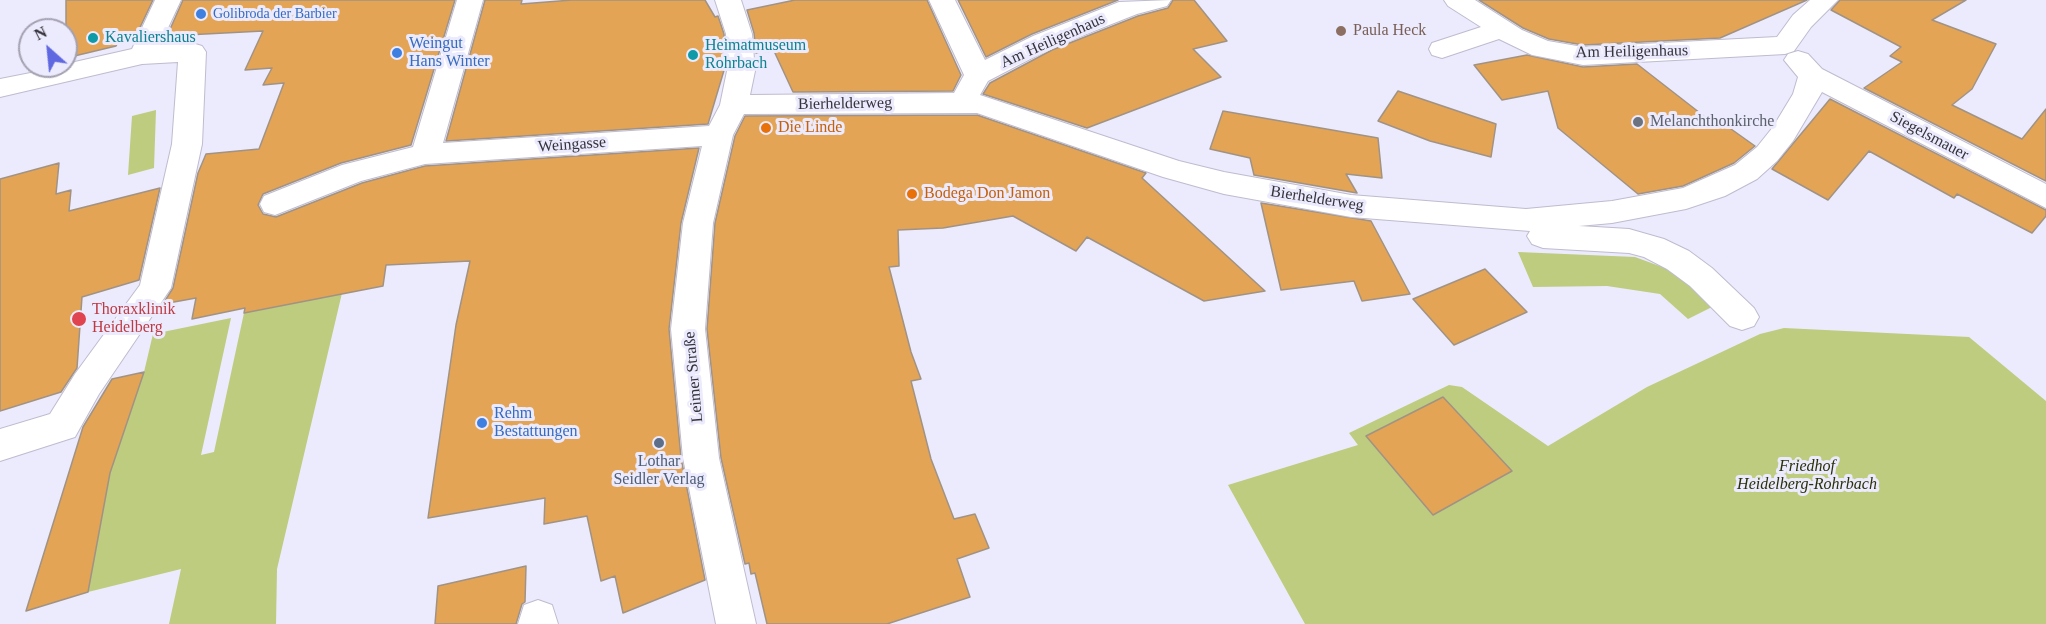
<!DOCTYPE html>
<html>
<head>
<meta charset="utf-8">
<style>
  body { margin:0 }
  #map { position:relative; width:2046px; height:624px; overflow:hidden; background:#eceafd; font-family:"Times New Roman",serif }
  canvas { display:block }
  .north { position:absolute; left:18px; top:18px; width:60px; height:60px; box-sizing:border-box; background:#eceafd; border:2px solid #a3a1b0; border-radius:50%; rotate:333deg; font-size:16px; font-weight:700; line-height:24px; text-align:center; color:#35343c }
  .north::after { content:''; display:block; margin:auto; width:21px; height:27px; background:#5f68e0; clip-path:polygon(50% 0,100% 100%,50% 72%,0 100%) }
</style>
</head>
<body>
<div id="map">
<canvas width="2046" height="624"></canvas>
<div class="north">N</div>
</div>
<script>
const context = document.querySelector('canvas').getContext('2d');
context.lineJoin = 'round';
function fillPath(path, color) { context.fillStyle = color; context.fill(path, 'evenodd'); }
const toPath = rows => new Path2D(rows.map(r => 'M' + r).join(''));
function stroke(path, color, width, dash) { context.strokeStyle = color; context.lineWidth = width; context.lineCap = dash ? 'butt' : 'round'; context.setLineDash(dash || []); context.stroke(path); }
function label(font, color, halo, rows, align = 'center') {
  context.font = font + ' "Times New Roman",serif'; context.lineWidth = 6; context.setLineDash([]); context.textBaseline = 'middle'; context.strokeStyle = halo; context.fillStyle = color; for (const [text, x, y, turn = 0] of rows) {
    context.save(); context.translate(x, y); context.rotate((+turn || 0) * Math.PI / 180); context.textAlign = isNaN(turn) ? turn : align; if (halo) context.strokeText(text, 0, 0); context.fillText(text, 0, 0); context.restore();
  }
}
fillPath(toPath([
  [156,110,154,168,128,175,132,116],
  [1518,252,1635,257,1673,271,1712,307,1688,319,1660,294,1607,286,1533,287],
  [342,293,277,569,276,624,169,624,181,569,88,592,110,473,144,372,153,334,231,318,201,455,214,452,244,313],
  [1784,328,1969,337,2046,401,2046,624,1305,624,1228,485,1358,445,1349,433,1449,385,1462,387,1548,446,1647,387,1760,334]
]), '#bdcc7e');
const building = toPath([
  [66,0,153,0,135,38,120,39,116,46,66,58,66,0],
  [183,0,455,0,411,145,341,163,263,194,258,205,263,214,276,217,362,183,425,166,699,148,681,223,669,329,681,458,705,580,623,613,615,576,601,581,587,516,544,524,545,498,428,518,456,325,470,261,386,265,383,286,244,313,245,308,192,319,196,298,163,304,173,288,198,173,206,154,259,149,284,83,263,85,272,68,245,70,263,31,167,36,183,0],
  [485,0,522,0,521,4,572,0,705,0,715,17,718,16,724,34,725,67,708,124,446,141,485,0],
  [795,0,927,0,961,75,953,91,793,92,774,51,756,53,754,33,747,10,795,0],
  [958,0,1118,0,1032,34,986,57,958,0],
  [1173,0,1194,0,1227,41,1193,49,1221,77,1087,128,983,94,990,83,1052,50,1138,16,1168,8,1173,0],
  [1479,0,1807,0,1720,38,1583,45,1549,39,1523,28,1479,0],
  [1840,0,1966,0,1932,20,1996,44,1972,89,1952,105,2022,139,2046,109,2046,181,1864,88,1902,62,1890,56,1901,47,1831,10,1840,0],
  [1527,55,1583,67,1637,64,1718,127,1724,124,1755,146,1734,163,1683,186,1638,194,1558,128,1548,91,1502,100,1474,65,1527,55],
  [1398,91,1496,124,1491,157,1430,141,1378,121,1398,91],
  [1830,99,2046,210,2046,216,2032,233,1957,194,1954,198,1869,151,1828,200,1772,169,1830,99],
  [1223,111,1378,138,1382,178,1346,174,1357,193,1254,175,1250,158,1210,149,1223,111],
  [977,115,1146,173,1142,178,1265,291,1204,301,1087,237,1076,251,1013,216,943,228,898,230,899,266,889,267,911,352,921,379,911,381,931,459,954,519,975,514,989,548,957,559,970,597,887,624,767,624,755,573,751,574,749,563,745,564,721,458,707,329,715,223,735,136,745,116,977,115],
  [59,163,56,194,71,190,69,211,160,188,139,280,82,297,77,368,61,392,0,411,0,179,59,163],
  [1261,203,1371,221,1410,294,1362,301,1354,281,1281,290,1261,203],
  [1485,269,1527,312,1454,345,1413,299,1485,269],
  [144,372,110,473,88,592,26,611,83,427,112,379,144,372],
  [1443,397,1512,471,1433,515,1366,436,1443,397],
  [526,566,525,602,522,604,516,624,435,624,438,586,526,566]
]);
fillPath(building, '#e4a455');
stroke(building, '#a09385', 1.5);
const minor = toPath([
  [155,0,181,0,160,45,192,43,202,46,206,52,202,144,171,288,99,394,75,437,0,461,0,429,50,414,75,374,140,285,172,144,178,62,142,64,0,97,0,79,66,66,66,64,132,49,155,0],
  [457,0,483,0,443,143,709,126,720,105,727,71,726,34,715,0,741,0,752,34,755,71,750,95,954,93,964,75,929,0,955,0,985,60,1033,36,1119,2,1171,0,1167,6,1137,14,1051,48,988,81,980,95,1179,161,1224,172,1351,195,1526,209,1612,201,1683,188,1735,165,1757,147,1773,127,1793,94,1798,77,1784,60,1788,54,1798,51,1808,54,1822,69,2046,184,2046,208,1822,92,1793,141,1777,161,1757,179,1725,196,1686,209,1612,223,1579,226,1629,229,1664,239,1689,251,1712,268,1754,308,1759,317,1754,326,1742,330,1730,326,1690,286,1667,269,1644,257,1629,253,1543,248,1532,244,1527,236,1530,231,1351,217,1224,194,1163,177,977,113,744,114,733,135,713,223,705,329,719,458,756,624,716,624,683,458,671,329,683,223,702,146,425,164,361,181,275,215,264,212,260,204,264,196,342,165,413,147,457,0],
  [1444,0,1475,0,1522,30,1548,41,1583,47,1777,37,1793,15,1810,0,1838,0,1811,27,1794,51,1785,54,1583,65,1532,55,1499,39,1442,58,1432,55,1429,49,1432,43,1481,27,1448,6,1444,0],
  [538,600,552,605,558,624,518,624,524,605,538,600]
]);
stroke(minor, '#bebcce', 2);
fillPath(minor, '#fff');
for (const [x, y, r, color] of [
  [201,14,6,"#3f7fe0"],
  [1341,31,6,"#8d6e63"],
  [93,38,6,"#0f9aa8"],
  [397,53,6,"#3f7fe0"],
  [693,55,6,"#0f9aa8"],
  [1638,122,6,"#6b7280"],
  [766,128,6,"#e8710a"],
  [912,194,6,"#e8710a"],
  [79,319,8,"#e0444e"],
  [482,423,6,"#3f7fe0"],
  [659,443,6,"#5c6f8a"]
]) { const dot = new Path2D(); dot.arc(x, y, r, 0, 2 * Math.PI); context.fillStyle = color; context.fill(dot); stroke(dot, '#eceafd', 2); }
label('14px', '#366cbe', '#eceafd', [
  ["Golibroda der Barbier",213,14]
], 'left');
label('16px', '#785e54', '#eceafd', [
  ["Paula Heck",1353,31]
], 'left');
label('16px', '#0d838f', '#eceafd', [
  ["Kavaliershaus",105,38],
  ["Heimatmuseum",705,46],
  ["Rohrbach",705,64]
], 'left');
label('16px', '#35343c', '#eceafd', [
  ["Am Heiligenhaus",1053,41,-24],
  ["Am Heiligenhaus",1632,52,-1],
  ["Bierhelderweg",845,104,-1],
  ["Siegelsmauer",1929,136,28],
  ["Weingasse",572,145,-4],
  ["Bierhelderweg",1317,199,9],
  ["Leimer Straße",694,377,-95]
]);
label('16px', '#366cbe', '#eceafd', [
  ["Weingut",409,44],
  ["Hans Winter",409,62],
  ["Rehm",494,414],
  ["Bestattungen",494,432]
], 'left');
label('16px', '#5b616d', '#eceafd', [
  ["Melanchthonkirche",1650,122]
], 'left');
label('16px', '#c56008', '#eceafd', [
  ["Die Linde",778,128],
  ["Bodega Don Jamon",924,194]
], 'left');
label('16px', '#be3a42', '#eceafd', [
  ["Thoraxklinik",92,310],
  ["Heidelberg",92,328]
], 'left');
label('16px', '#4e5e75', '#eceafd', [
  ["Lothar",659,462],
  ["Seidler Verlag",659,480]
]);
label('italic 16px', '#2a3107', '#eceafd', [
  ["Friedhof",1807,467],
  ["Heidelberg-Rohrbach",1807,485]
]);
</script>
</body>
</html>
